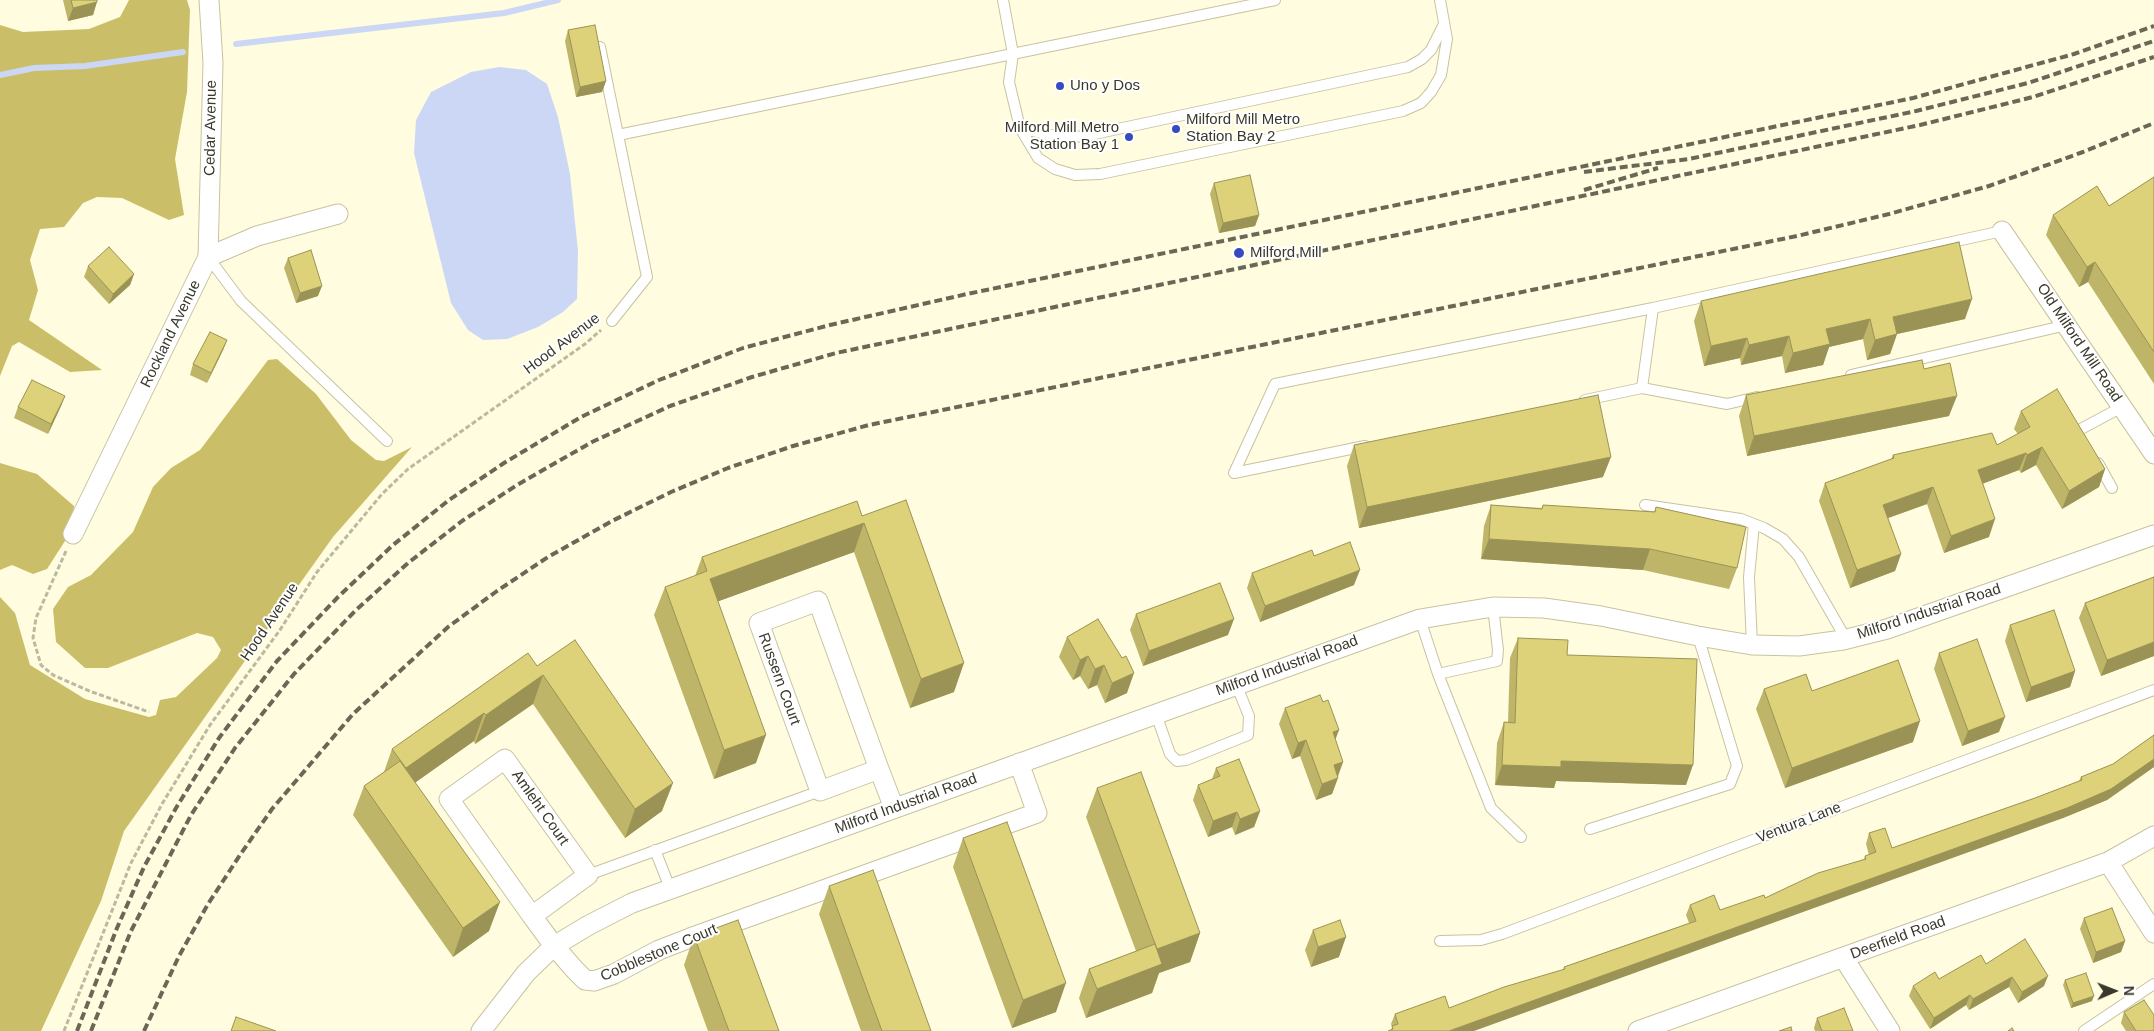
<!DOCTYPE html>
<html>
<head>
<meta charset="utf-8">
<style>
  body { margin:0 }
  #map { position:relative; width:2154px; height:1031px; overflow:hidden; background:#fffce0; font-family:Arial,sans-serif }
  canvas { display:block }
  .north { position:absolute; left:2089px; top:966px; width:50px; height:50px; -webkit-text-stroke:4px #fff; paint-order:stroke; rotate:89deg; font-size:14px; font-weight:700; line-height:20px; text-align:center; color:#39382a }
  .north::after { content:''; display:block; margin:auto; width:18px; height:22px; background:#39382a; clip-path:polygon(50% 0,100% 100%,50% 72%,0 100%) }
</style>
</head>
<body>
<div id="map">
<canvas width="2154" height="1031"></canvas>
<div class="north">N</div>
</div>
<script>
const context = document.querySelector('canvas').getContext('2d');
context.lineJoin = 'round';
function fillPath(path, color) { context.fillStyle = color; context.fill(path, 'evenodd'); }
const toPath = rows => new Path2D(rows.map(r => 'M' + r).join(''));
function stroke(path, color, width, dash) { context.strokeStyle = color; context.lineWidth = width; context.lineCap = dash ? 'butt' : 'round'; context.setLineDash(dash || []); context.stroke(path); }
function label(font, color, halo, rows, align = 'center') {
  context.font = font + ' Arial,sans-serif'; context.lineWidth = 4; context.setLineDash([]); context.textBaseline = 'middle'; context.strokeStyle = halo; context.fillStyle = color; for (const [text, x, y, turn = 0] of rows) {
    context.save(); context.translate(x, y); context.rotate((+turn || 0) * Math.PI / 180); context.textAlign = isNaN(turn) ? turn : align; if (halo) context.strokeText(text, 0, 0); context.fillText(text, 0, 0); context.restore();
  }
}
fillPath(toPath([
  [129,0,187,0,190,10,187,92,175,159,184,215,169,220,122,198,97,197,83,203,64,227,40,229,30,260,38,290,29,320,102,370,70,372,19,342,12,346,0,376,0,25,23,32,89,29,120,17],
  [277,359,316,394,351,440,376,460,384,461,412,447,333,537,124,831,101,901,41,1031,0,1031,0,597,15,613,30,665,85,699,149,717,156,715,160,700,176,697,217,658,221,650,213,637,197,633,108,668,85,668,56,642,53,609,68,587,91,575,133,532,153,487,171,468,200,450,268,360],
  [0,463,37,474,74,506,72,530,47,569,33,574,12,565,0,570]
]), '#cabf68');
fillPath(toPath([
  [499,67,526,70,547,84,558,117,570,174,578,251,577,299,563,312,538,327,507,339,483,340,468,330,451,303,414,153,416,120,431,92,471,72]
]), '#ccd7f5');
stroke(toPath([
  [236,44,504,13,558,0],
  [0,75,34,68,85,66,183,52]
]), '#ccd7f5', 6);
const service = toPath([
  [1003,0,1013,54,1009,82,1020,128,1038,158,1055,169,1075,175,1100,174,1403,111,1421,103,1431,92,1441,75,1447,39,1440,0],
  [600,47,618,135],
  [1020,128,1064,138,1085,136,1408,67,1422,59,1431,50,1444,24],
  [208,257,241,301,387,441],
  [612,321,647,277,618,135,1275,0],
  [1851,375,2067,325],
  [1642,388,1653,308,2002,231],
  [1585,400,1642,388,1727,404,1757,397],
  [2079,430,2122,407],
  [1365,446,1234,473,1275,384,1653,308],
  [2098,463,2112,488],
  [1645,505,1741,519,1764,528,1783,539,1799,557,1846,639],
  [1420,619,1438,674,1497,661,1498,650,1493,607],
  [1752,645,1749,577,1754,524],
  [1438,674,1491,808,1521,837],
  [1156,714,1170,754,1177,761,1186,760,1248,735,1249,716,1236,684],
  [1590,829,1730,784,1737,766,1698,636],
  [655,850,670,888],
  [588,875,820,791],
  [1440,941,1481,940,1502,934,2154,690],
  [2084,1031,2154,984]
]);
const minor = toPath([
  [2002,231,2154,454],
  [208,257,213,63,209,0],
  [73,534,208,257,257,236,338,214],
  [879,769,818,601,759,623,820,791,879,769,894,808],
  [2108,862,2154,933],
  [532,916,449,799,505,759,588,875,532,916,554,946,575,970,585,980,594,981,614,974,659,950,690,938,1037,813,1019,763],
  [1843,957,1890,1031],
  [481,1031,526,973,554,946,589,925,632,903,1420,619,1493,607,1544,608,1601,616,1698,636,1752,645,1799,646,1843,640,1887,629,2154,535],
  [1638,1031,2108,862,2154,836]
]);
stroke(service, '#c7c3a1', 12);
stroke(minor, '#c7c3a1', 21);
stroke(toPath([
  [66,551,36,618,33,638,41,665,53,675,92,692,149,712],
  [64,1031,131,863,162,804,210,725,280,630,317,572,382,494,408,469,585,344,601,330]
]), '#bbb9a2', 3, [5, 2.5]);
stroke(service, '#fff', 10);
stroke(minor, '#fff', 19);
stroke(toPath([
  [1584,172,1689,159,1916,111,2028,83,2154,41],
  [1584,190,1658,168],
  [77,1031,117,928,144,867,176,808,219,738,277,661,338,597,393,545,449,500,504,463,581,417,659,380,743,348,830,325,967,294,1913,98,2074,54,2154,26],
  [91,1031,131,931,191,815,235,748,294,674,355,611,408,563,462,521,517,485,592,442,670,406,752,377,836,353,1920,125,2033,97,2154,57],
  [144,1031,179,956,208,904,240,855,272,809,353,714,448,627,497,591,548,557,612,521,671,492,728,468,793,446,869,425,1797,236,1889,214,1989,186,2083,152,2154,123]
]), '#696856', 4, [8, 4]);
fillPath(toPath([
  [63,0,97,0,93,15,68,21],
  [568,30,606,81,602,92,576,97,565,41],
  [2154,177,2154,384,2088,282,2079,287,2046,235,2053,215,2109,206],
  [1214,183,1259,215,1255,226,1219,233,1210,194],
  [288,258,318,296,296,303,284,268],
  [88,266,134,274,130,285,109,304,84,277],
  [1701,301,1965,319,1897,334,1890,354,1867,360,1863,339,1829,347,1823,365,1785,373,1782,356,1741,365,1740,358,1704,366,1694,321],
  [227,340,223,350,207,383,190,375,193,364],
  [1924,369,1949,416,1747,456,1739,416,1746,395],
  [65,396,61,406,48,434,14,418,18,407],
  [2021,411,2105,469,2099,487,2062,509,2036,465,2021,473,2019,470,1982,484,1989,537,1944,553,1927,504,1888,518,1901,554,1895,571,1850,588,1819,501,1825,483,1891,459,1893,455,1997,445,2018,434,2014,429],
  [1354,445,1603,477,1359,528,1347,466],
  [1491,505,1542,508,1543,505,1654,512,1656,507,1737,568,1729,589,1643,570,1481,559,1484,526],
  [862,516,954,692,910,708,854,552,718,601,756,763,714,779,654,615,665,587,695,576,702,557],
  [1314,556,1354,585,1260,622,1247,588,1252,573],
  [2154,577,2154,656,2101,676,2079,618,2085,603],
  [1136,614,1228,635,1143,666,1130,630],
  [1098,619,1127,693,1105,703,1097,685,1088,689,1080,676,1073,680,1059,657,1067,637],
  [2010,625,2075,671,2070,687,2026,702,2005,641],
  [1518,638,1567,655,1686,785,1556,781,1554,788,1495,785,1497,743,1504,722,1508,722,1510,658],
  [1939,653,1999,732,1962,746,1934,669],
  [537,666,662,811,625,838,533,704,475,744,474,741,415,782,489,931,453,957,353,815,364,786,384,772,392,749],
  [1764,689,1913,742,1785,788,1756,709],
  [1285,708,1335,740,1343,762,1332,794,1316,800,1300,756,1292,759,1279,724],
  [2154,735,2154,767,2107,800,2063,818,1391,1030,1392,1027,1391,1024,1395,1014,1449,1008,1563,970,1564,967,1689,923,1686,915,1690,905,1720,910,1765,898,1864,859,1865,856,1869,855,1866,844,1869,833,1892,848,2035,798,2079,781,2081,777,2113,764],
  [1216,768,1260,811,1254,827,1235,835,1232,827,1208,837,1193,800,1198,785,1212,779],
  [1097,788,1200,933,1190,962,1159,973,1152,993,1086,1018,1079,998,1089,969,1136,951,1086,817],
  [963,838,1056,1012,1012,1028,953,867],
  [829,886,931,1031,861,1031,819,914],
  [2084,918,2125,941,2121,952,2093,963,2080,929],
  [1313,930,1339,957,1311,967,1305,950],
  [694,936,779,1031,708,1031,684,965],
  [1986,964,2044,986,2018,1003,2009,987,1969,1010,1966,1005,1930,1029,1909,996,1913,986,1939,979],
  [2065,980,2092,1001,2071,1008,2063,985],
  [2124,1012,2154,1031,2126,1031,2121,1023],
  [1817,1018,1853,1031,1815,1031,1814,1028]
]), '#beb569');
fillPath(toPath([
  [97,2,93,15,68,21,73,8],
  [606,81,602,92,576,97,580,87],
  [1259,215,1255,226,1219,233,1223,223],
  [2095,262,2088,282,2079,287,2087,267],
  [134,274,130,285,109,304,113,294],
  [322,286,318,296,296,303,300,293],
  [1972,299,1965,319,1897,334,1890,354,1867,360,1875,340,1893,317],
  [1870,319,1863,339,1829,347,1823,365,1785,373,1793,353,1826,329],
  [1789,336,1782,356,1741,365,1749,345],
  [1747,338,1740,358,1704,366,1711,346],
  [227,340,223,350,207,383,211,373],
  [65,396,61,406,48,434,51,424],
  [1957,396,1949,416,1747,456,1754,436],
  [2042,447,2036,465,2021,473,2027,455],
  [2026,453,2019,470,1971,488,1978,470],
  [1611,457,1603,477,1359,528,1367,507],
  [2105,469,2099,487,2062,509,2069,491],
  [1933,487,1927,504,1877,522,1883,505],
  [1995,519,1989,537,1944,553,1951,536],
  [864,523,854,552,700,608,710,579],
  [1489,539,1650,549,1643,570,1481,559],
  [1901,554,1895,571,1850,588,1857,570],
  [1360,570,1354,585,1260,622,1265,606],
  [1234,619,1228,635,1143,666,1149,651],
  [2154,642,2154,656,2101,676,2107,660],
  [1088,656,1080,676,1073,680,1080,660],
  [964,663,954,692,910,708,921,679],
  [1104,665,1097,685,1088,689,1095,669],
  [2075,671,2070,687,2026,702,2031,687],
  [1134,673,1127,693,1105,703,1112,683],
  [543,675,533,704,475,744,486,715],
  [484,713,474,741,395,797,406,768],
  [2005,717,1999,732,1962,746,1968,731],
  [1920,721,1913,742,1785,788,1792,768],
  [1339,730,1333,746,1333,732],
  [766,735,756,763,714,779,724,750],
  [1306,740,1300,756,1292,759,1298,743],
  [2154,759,2154,767,2107,800,2063,818,1474,1031,1449,1031],
  [1561,761,1693,765,1686,785,1556,781,1554,788,1495,785,1502,765],
  [1343,762,1337,778,1334,765],
  [1338,778,1332,794,1316,800,1322,784],
  [673,783,662,811,625,838,635,809],
  [1260,811,1254,827,1235,835,1240,819],
  [1237,812,1232,827,1208,837,1213,821],
  [500,902,489,931,453,957,463,928],
  [1200,933,1190,962,1159,973,1152,993,1086,1018,1097,989,1157,949],
  [1346,937,1339,957,1311,967,1318,947],
  [2125,941,2121,952,2093,963,2096,952],
  [2048,976,2044,986,2018,1003,2022,992],
  [2012,977,2009,987,1969,1010,1973,999],
  [1066,983,1056,1012,1012,1028,1023,1000],
  [1970,995,1966,1005,1930,1029,1934,1018],
  [2094,996,2092,1001,2071,1008,2073,1003]
]), '#9b9355');
const building = toPath([
  [71,0,97,0,97,2,73,8,71,0],
  [595,25,606,81,580,87,568,30,595,25],
  [1250,175,1259,215,1223,223,1214,183,1250,175],
  [2154,177,2154,352,2095,262,2087,267,2053,215,2097,186,2109,206,2154,177],
  [1959,242,1972,299,1893,317,1897,334,1875,340,1870,319,1826,329,1830,344,1793,353,1789,336,1749,345,1747,338,1711,346,1701,301,1959,242],
  [109,247,134,274,113,294,88,266,109,247],
  [311,250,322,286,300,293,288,258,311,250],
  [210,332,227,340,211,373,193,364,210,332],
  [1922,360,1924,369,1950,363,1957,396,1754,436,1746,395,1922,360],
  [32,380,65,396,51,424,18,407,32,380],
  [2057,389,2105,469,2069,491,2042,447,2027,455,2026,453,1978,470,1995,519,1951,536,1933,487,1883,505,1901,554,1857,570,1825,483,1894,458,1893,455,1992,433,1997,445,2030,427,2021,411,2057,389],
  [1598,395,1611,457,1367,507,1354,445,1598,395],
  [906,500,964,663,921,679,864,523,710,579,766,735,724,750,665,587,707,571,702,557,857,501,862,516,906,500],
  [1491,505,1542,509,1543,505,1655,512,1656,507,1746,527,1737,568,1650,549,1489,539,1491,505],
  [1350,542,1360,570,1265,606,1252,573,1312,550,1314,556,1350,542],
  [2154,577,2154,642,2107,660,2085,603,2154,577],
  [1220,583,1234,619,1149,651,1136,614,1220,583],
  [2054,610,2075,671,2031,687,2010,625,2054,610],
  [1098,619,1122,658,1126,656,1134,673,1112,683,1104,665,1095,669,1088,656,1080,660,1067,637,1098,619],
  [1518,638,1568,640,1567,655,1697,659,1693,765,1561,761,1561,767,1502,765,1504,722,1515,723,1518,638],
  [1977,639,2005,717,1968,731,1939,653,1977,639],
  [575,640,673,783,635,809,543,675,486,715,484,713,406,768,392,749,528,653,537,666,575,640],
  [1898,660,1920,721,1792,768,1764,689,1806,674,1812,691,1898,660],
  [1320,695,1323,702,1328,700,1339,730,1333,732,1343,762,1334,765,1338,778,1322,784,1306,740,1298,743,1285,708,1320,695],
  [2154,735,2154,759,2111,789,2067,808,1449,1031,1388,1031,1393,1029,1392,1026,1398,1024,1395,1014,1445,996,1449,1008,1504,987,1565,969,1564,967,1696,921,1690,905,1714,895,1720,910,1764,895,1765,898,1818,873,1866,859,1865,856,1876,852,1869,833,1885,828,1892,848,2035,798,2082,780,2081,777,2113,764,2154,735],
  [1239,759,1260,811,1240,819,1237,812,1213,821,1198,785,1220,776,1216,768,1239,759],
  [400,761,500,902,463,928,364,786,400,761],
  [1141,772,1200,933,1157,949,1097,788,1141,772],
  [1007,822,1066,983,1023,1000,963,838,1007,822],
  [873,870,931,1031,882,1031,829,886,873,870],
  [2112,908,2125,941,2096,952,2084,918,2112,908],
  [738,920,779,1031,729,1031,694,936,738,920],
  [1340,920,1346,937,1318,947,1313,930,1340,920],
  [2025,939,2048,976,2022,992,2012,977,1973,999,1970,995,1934,1018,1913,986,1935,972,1939,979,1981,955,1986,964,2025,939],
  [1155,944,1162,964,1097,989,1089,969,1155,944],
  [2086,973,2094,996,2073,1003,2065,980,2086,973],
  [2144,1000,2154,1015,2154,1031,2136,1031,2124,1012,2144,1000],
  [1844,1008,1853,1031,1822,1031,1817,1018,1844,1008],
  [236,1017,276,1031,231,1031,236,1017],
  [1791,1027,1792,1031,1779,1031,1791,1027],
  [2012,1028,2014,1031,2008,1031,2012,1028]
]);
fillPath(building, '#ddd27a');
stroke(building, '#9b9355', 1);
for (const [x, y, r, color] of [
  [1060,86,5,"#384bbe"],
  [1176,129,5,"#384bbe"],
  [1129,137,5,"#384bbe"],
  [1239,253,6,"#384bbe"]
]) { const dot = new Path2D(); dot.arc(x, y, r, 0, 2 * Math.PI); context.fillStyle = color; context.fill(dot); stroke(dot, '#fff', 2); }
label('15px', '#39382a', '#fff', [
  ["Uno y Dos",1070,86],
  ["Milford Mill Metro",1186,120],
  ["Station Bay 2",1186,137],
  ["Milford Mill Metro",1119,128,"right"],
  ["Station Bay 1",1119,145,"right"],
  ["Milford Mill",1250,253]
], 'left');
label('15px', '#39382a', '#fff', [
  ["Cedar Avenue",211,128,-89],
  ["Rockland Avenue",171,334,-64],
  ["Old Milford Mill Road",2079,343,56],
  ["Hood Avenue",562,344,-37],
  ["Milford Industrial Road",1929,612,-18],
  ["Hood Avenue",270,622,-56],
  ["Milford Industrial Road",1287,666,-20],
  ["Russern Court",779,679,70],
  ["Milford Industrial Road",906,804,-20],
  ["Amleht Court",540,808,55],
  ["Ventura Lane",1799,823,-21],
  ["Deerfield Road",1898,938,-20],
  ["Cobblestone Court",659,953,-23]
]);
</script>
</body>
</html>
